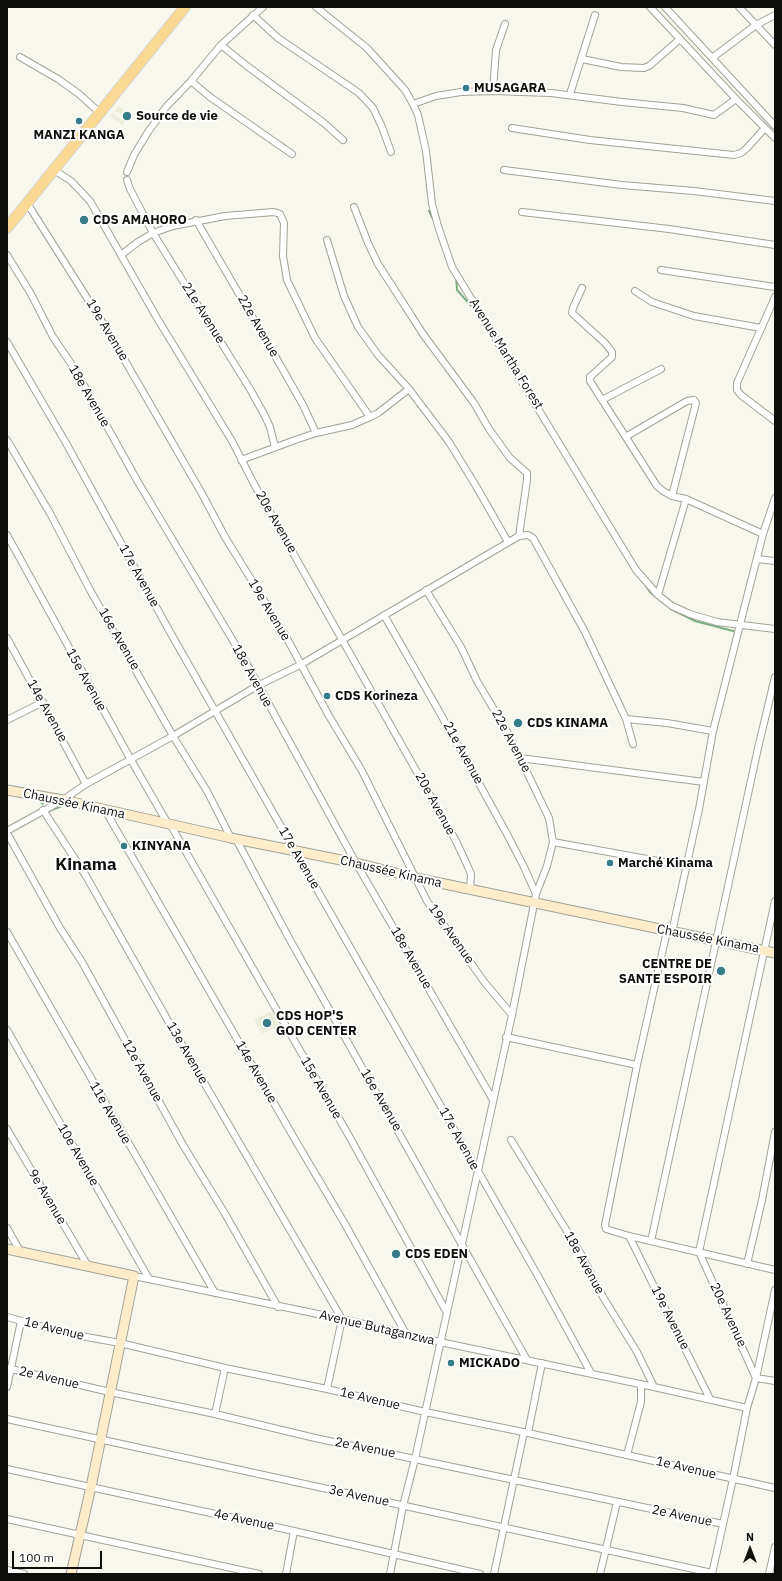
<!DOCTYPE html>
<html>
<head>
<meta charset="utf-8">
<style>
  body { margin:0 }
  #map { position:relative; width:782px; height:1581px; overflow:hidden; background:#f7f7ed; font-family:"IBM Plex Sans",sans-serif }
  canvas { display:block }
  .frame { position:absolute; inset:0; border:8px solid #0e0e0b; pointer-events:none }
  .north { position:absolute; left:730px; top:1529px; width:40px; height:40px; -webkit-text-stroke:3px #fff; paint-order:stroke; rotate:0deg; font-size:11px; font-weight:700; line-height:16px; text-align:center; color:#0e0e0b }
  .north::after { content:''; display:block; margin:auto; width:14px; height:18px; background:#0e0e0b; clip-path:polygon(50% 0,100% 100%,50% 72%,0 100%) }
  .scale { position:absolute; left:12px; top:1551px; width:90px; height:18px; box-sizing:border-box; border:2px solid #0e0e0b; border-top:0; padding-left:5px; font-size:12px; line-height:14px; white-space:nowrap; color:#0e0e0b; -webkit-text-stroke:3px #fff; paint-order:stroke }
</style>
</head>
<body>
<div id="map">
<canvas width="782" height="1581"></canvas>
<div class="frame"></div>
<div class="north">N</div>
<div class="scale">100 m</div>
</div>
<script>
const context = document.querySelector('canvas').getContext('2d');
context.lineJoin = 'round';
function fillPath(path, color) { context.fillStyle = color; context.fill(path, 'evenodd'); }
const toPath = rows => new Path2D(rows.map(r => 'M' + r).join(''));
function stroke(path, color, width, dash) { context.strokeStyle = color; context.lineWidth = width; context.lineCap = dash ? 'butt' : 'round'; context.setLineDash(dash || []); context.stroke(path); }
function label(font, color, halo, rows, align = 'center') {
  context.font = font + ' "IBM Plex Sans",sans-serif'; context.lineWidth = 4; context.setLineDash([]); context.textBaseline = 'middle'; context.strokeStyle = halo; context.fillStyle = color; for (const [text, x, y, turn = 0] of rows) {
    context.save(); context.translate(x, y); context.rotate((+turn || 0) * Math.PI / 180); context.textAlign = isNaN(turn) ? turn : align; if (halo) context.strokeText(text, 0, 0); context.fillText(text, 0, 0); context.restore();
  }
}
fillPath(toPath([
  [119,106,131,116,122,125,110,116,113,113,122,120,125,117,115,111],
  [272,1011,279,1025,262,1034,254,1020]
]), '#ededdb');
stroke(toPath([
  [429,211,433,219],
  [456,276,457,290,474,309],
  [644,583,650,592,657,598],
  [671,609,695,621,737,632],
  [37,799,43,804],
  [49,811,67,804]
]), '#7cac82', 2);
const street = toPath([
  [316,7,367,48,405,90,413,104,418,115,426,151,432,204,438,226,452,267,636,570,658,595,672,606,690,614,717,622,775,629],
  [650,7,736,99,775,138],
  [665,7,775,126],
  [739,7,775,45],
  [253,15,278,38,359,93,373,108,382,127,391,152],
  [221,45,247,66,324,123,343,140],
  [20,57,58,79,79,94,100,113],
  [712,58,756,25,775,15],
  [582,59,621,67,644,68,649,66,680,39],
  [191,81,210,97,292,154],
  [493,91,496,50,505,24],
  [570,94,595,15],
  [413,104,436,96,461,92,493,91,551,93,622,102,683,108,714,115,736,99],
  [512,128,590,140,734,155,741,153,747,148,765,128],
  [54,170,71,181,90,201,157,318,232,441,254,484,456,841,468,867,471,874,470,890],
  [504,170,622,185,694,191,775,201],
  [127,172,134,155,148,132,166,107,191,81,221,45,263,7],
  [127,180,130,189,153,233,250,389,265,416,270,427,275,447],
  [27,203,106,328,201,492,225,537,284,633,329,716,362,771,427,901,485,983,512,1015],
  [354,207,368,243,378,264,398,295,423,334,474,403,489,429,510,458,527,473,527,480,519,536],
  [522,212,669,229,775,245],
  [196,220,274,354,303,405,316,433],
  [327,240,344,296,358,327,378,355,409,389,449,442,476,486,508,542],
  [7,255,31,294,53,337,76,371,138,482,244,659,356,863,493,1100],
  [121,255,138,242,153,233,173,226,225,216,274,212,280,214,284,223,283,256,287,280,315,338,370,417],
  [661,270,775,287],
  [582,288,573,308,572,313,605,343,612,352,612,357,590,377,590,381,657,486,663,491,672,496,686,499,763,534],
  [635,291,652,302,694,316,761,328],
  [775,297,737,383,737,390,741,395,775,421],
  [7,342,66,443,170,632,295,851,538,1276,591,1373],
  [602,400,661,369],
  [627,436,687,401,694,400,696,403,672,496],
  [7,440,51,515,90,590,173,736,207,791,231,838],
  [241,460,298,439,316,433,352,425,370,417,378,413,409,389],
  [7,535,131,760,168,824],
  [757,559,775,561],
  [658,595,686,499],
  [384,615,440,713,507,834,524,867,536,894],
  [7,638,86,784],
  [626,719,667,723,713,731],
  [7,720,43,702],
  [520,758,704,782],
  [43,810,86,876,171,1026,342,1319,327,1389],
  [105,810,297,1143,345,1224,406,1334],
  [170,824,349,1136,446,1311],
  [7,831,63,800,86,784,173,736,257,686,300,665,519,536,528,535,533,538,585,632,626,719,633,744],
  [7,833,60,928,82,962,183,1145,224,1212,278,1307],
  [236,839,290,940,527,1360],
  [553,842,686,866],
  [775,901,699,1252,756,1378,775,1381],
  [667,931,637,1065,605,1225,606,1229,629,1236,775,1270],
  [7,932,215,1293],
  [672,932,699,809,713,731,763,534,775,498],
  [7,1030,149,1279],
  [506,1037,637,1065],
  [7,1129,88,1266],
  [511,1140,581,1254,603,1297,637,1352,654,1387],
  [7,1228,20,1251],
  [629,1236,710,1399],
  [651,1241,758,748,775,677],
  [747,1264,762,1200,775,1132],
  [134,1276,342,1319,440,1342,654,1387,747,1408],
  [7,1317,70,1334,120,1343,225,1368,327,1389,425,1412,528,1433,775,1488],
  [7,1368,110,1392,215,1414,315,1438,723,1524],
  [7,1387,21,1321],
  [215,1414,225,1368],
  [7,1419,712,1573],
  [528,1433,542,1363],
  [627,1455,641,1402,641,1384],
  [7,1469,294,1531,480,1574],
  [7,1519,259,1574],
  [7,1570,24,1574],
  [286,1574,294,1531],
  [390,1574,403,1506,415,1459,512,1015,536,894,547,866,553,842,549,818,509,735,477,681,461,647,426,590],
  [494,1574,524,1432],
  [600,1574,617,1502],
  [712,1574,733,1479,747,1408,756,1378,775,1290],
  [769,1574,775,1547]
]);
const secondary = toPath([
  [7,790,63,800,231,838,356,863,416,878,775,953],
  [7,1249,134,1276,91,1487,71,1574]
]);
const primary = toPath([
  [7,228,185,7]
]);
stroke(street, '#a2a299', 8);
stroke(secondary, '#a2a299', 11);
stroke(primary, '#d4d4d3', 12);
stroke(street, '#fff', 6);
stroke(secondary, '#fcecca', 9);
stroke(primary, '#fad994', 10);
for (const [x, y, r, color] of [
  [466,88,4,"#357b88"],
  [127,116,5,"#357b88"],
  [79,121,4,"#357b88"],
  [84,220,5,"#357b88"],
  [327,696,4,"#357b88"],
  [518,723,5,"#357b88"],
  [124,846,4,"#357b88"],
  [610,863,4,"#357b88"],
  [721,971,5,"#357b88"],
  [267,1023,5,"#357b88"],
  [396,1254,5,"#357b88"],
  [451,1363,4,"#357b88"]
]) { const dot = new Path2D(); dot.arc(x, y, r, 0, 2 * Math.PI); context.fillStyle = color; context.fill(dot); stroke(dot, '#fff', 1.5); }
label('bold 13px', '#0e0e0b', '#fff', [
  ["MUSAGARA",474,88],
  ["Source de vie",136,116],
  ["MANZI KANGA",79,135,"center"],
  ["CDS AMAHORO",93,220],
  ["CDS Korineza",335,696],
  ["CDS KINAMA",527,723],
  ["KINYANA",132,846],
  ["Marché Kinama",618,863],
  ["CENTRE DE",712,964,"right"],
  ["SANTE ESPOIR",712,979,"right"],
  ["CDS HOP'S",276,1016],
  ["GOD CENTER",276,1031],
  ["CDS EDEN",405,1254],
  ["MICKADO",459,1363]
], 'left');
label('13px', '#0e0e0b', '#fff', [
  ["21e Avenue",203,313,58],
  ["22e Avenue",258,326,60],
  ["19e Avenue",107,330,59],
  ["Avenue Martha Forest",506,354,58],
  ["18e Avenue",89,396,60],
  ["20e Avenue",276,522,60],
  ["17e Avenue",139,576,61],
  ["19e Avenue",269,610,59],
  ["16e Avenue",119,639,60],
  ["18e Avenue",252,676,61],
  ["15e Avenue",86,680,61],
  ["14e Avenue",47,711,61],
  ["22e Avenue",511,741,62],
  ["21e Avenue",463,753,61],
  ["Chaussée Kinama",74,804,12],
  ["20e Avenue",435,804,61],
  ["17e Avenue",299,858,60],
  ["Chaussée Kinama",391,872,13],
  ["19e Avenue",451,934,55],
  ["Chaussée Kinama",708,939,11],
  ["18e Avenue",411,958,60],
  ["13e Avenue",187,1053,60],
  ["12e Avenue",142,1071,61],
  ["14e Avenue",256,1072,60],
  ["15e Avenue",321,1088,60],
  ["16e Avenue",381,1100,60],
  ["11e Avenue",110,1113,60],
  ["17e Avenue",459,1139,61],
  ["10e Avenue",78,1155,60],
  ["9e Avenue",47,1197,59],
  ["18e Avenue",584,1263,61],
  ["20e Avenue",728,1315,65],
  ["19e Avenue",670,1318,63],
  ["Avenue Butaganzwa",377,1328,13],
  ["1e Avenue",54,1329,14],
  ["2e Avenue",49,1378,13],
  ["1e Avenue",370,1399,13],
  ["2e Avenue",365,1448,11],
  ["1e Avenue",686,1468,13],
  ["3e Avenue",359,1496,12],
  ["2e Avenue",682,1516,12],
  ["4e Avenue",244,1520,12]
]);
label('bold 17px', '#0e0e0b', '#fff', [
  ["Kinama",86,865]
]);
</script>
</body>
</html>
